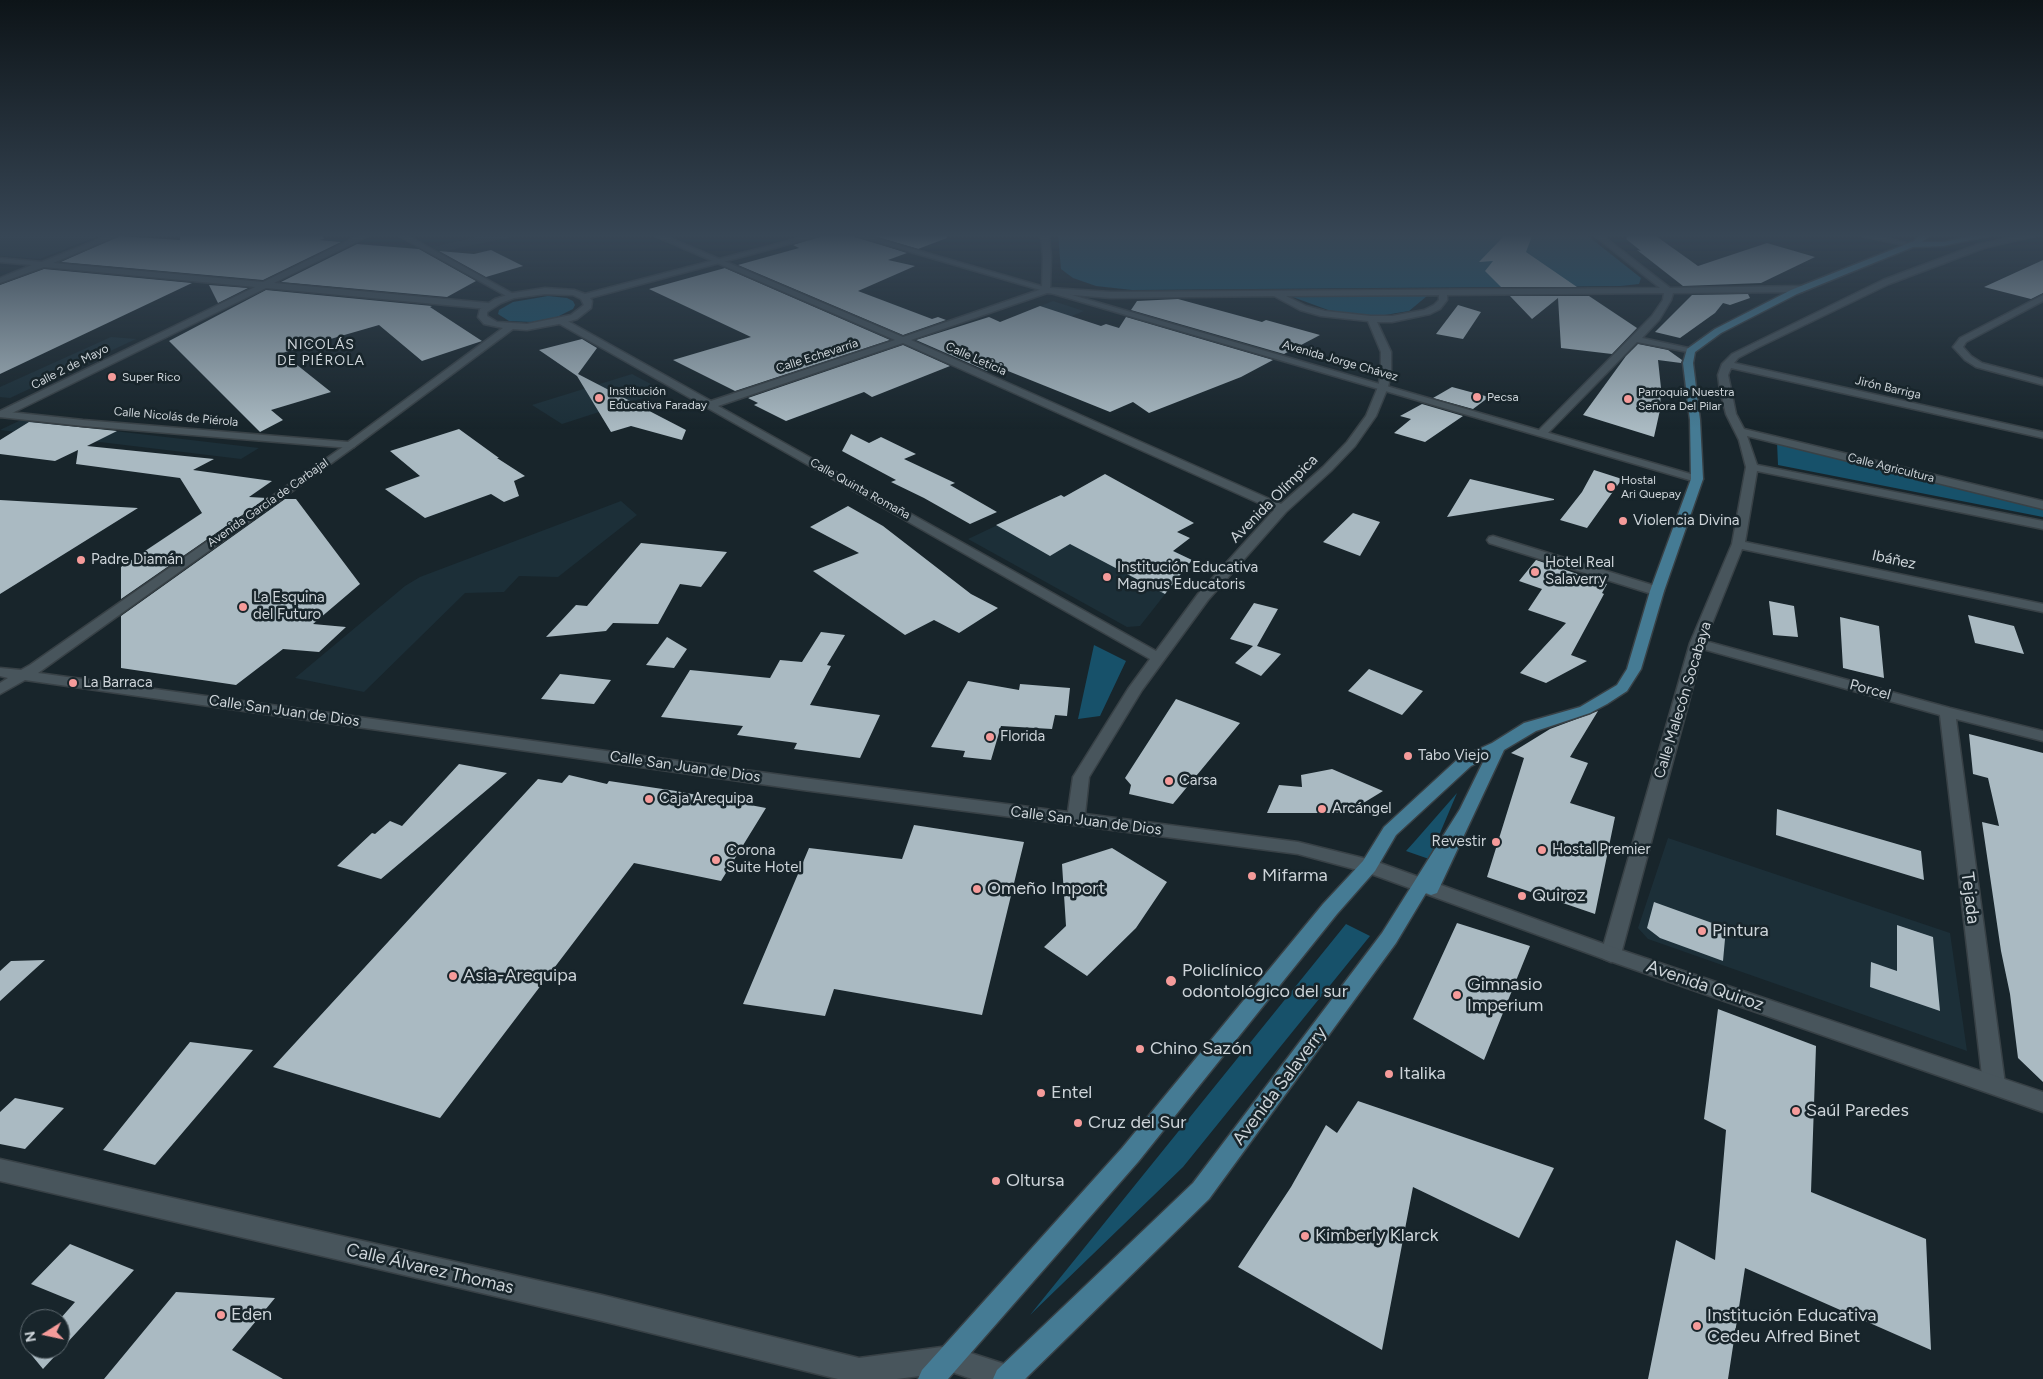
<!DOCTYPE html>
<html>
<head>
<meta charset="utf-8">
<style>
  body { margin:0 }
  #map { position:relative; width:2043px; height:1379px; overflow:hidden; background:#18252b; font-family:Figtree,sans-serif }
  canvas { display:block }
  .north { position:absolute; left:20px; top:1309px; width:50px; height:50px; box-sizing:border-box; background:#18252b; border:1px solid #606b71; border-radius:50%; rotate:260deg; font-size:14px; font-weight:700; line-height:20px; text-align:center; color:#cdd4d9 }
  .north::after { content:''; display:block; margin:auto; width:18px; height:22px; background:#f59b9a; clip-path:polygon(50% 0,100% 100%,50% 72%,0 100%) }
</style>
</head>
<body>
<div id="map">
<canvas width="2043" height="1379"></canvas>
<div class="north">N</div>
</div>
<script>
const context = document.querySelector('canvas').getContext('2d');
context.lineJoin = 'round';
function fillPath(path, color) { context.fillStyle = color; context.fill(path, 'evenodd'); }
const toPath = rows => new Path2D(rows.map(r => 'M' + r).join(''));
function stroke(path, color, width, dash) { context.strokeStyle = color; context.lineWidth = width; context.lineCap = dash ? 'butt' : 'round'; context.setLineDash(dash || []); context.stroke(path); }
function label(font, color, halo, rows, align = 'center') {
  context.font = font + ' Figtree,sans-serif'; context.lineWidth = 5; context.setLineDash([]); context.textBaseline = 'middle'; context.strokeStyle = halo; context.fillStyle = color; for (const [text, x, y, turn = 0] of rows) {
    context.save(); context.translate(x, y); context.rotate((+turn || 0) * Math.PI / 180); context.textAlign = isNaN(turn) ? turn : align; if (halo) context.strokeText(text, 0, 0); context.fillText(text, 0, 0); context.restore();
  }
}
fillPath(toPath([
  [0,236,99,236,40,259,0,256],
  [481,236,512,237,441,252,431,247],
  [1053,301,1084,311,1034,332,1003,321],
  [111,337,136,339,10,398,0,397,0,387],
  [632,374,664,391,562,424,532,405],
  [21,420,259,448,241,459,0,430],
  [1061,495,1192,560,1140,626,1127,627,968,539],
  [621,501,637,515,558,577,519,576,504,592,465,593,364,692,295,678,405,586,420,577],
  [1668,838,1950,933,1967,1051,1648,939,1638,928]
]), '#1c2f38');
fillPath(toPath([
  [1058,236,1588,236,1641,278,1639,284,1621,286,1132,290,1096,286,1073,278,1061,269],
  [1293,295,1422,295,1427,296,1409,311,1385,315,1356,315,1328,310,1290,296],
  [548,296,567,298,573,301,575,305,573,309,557,317,532,322,509,321,498,314,499,310,513,302],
  [1777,442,2043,507,2043,517,1778,465],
  [1094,645,1126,661,1100,716,1078,719],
  [1457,793,1429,859,1406,851,1415,841],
  [1346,924,1370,936,1183,1167,1030,1315]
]), '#17516a');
fillPath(toPath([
  [119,236,180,240,180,236,323,236,324,239,319,240,341,242,263,280,61,262],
  [821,236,854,236,907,253,888,260,915,266,858,291,932,319,938,317,946,320,903,335,738,265,799,248,793,245],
  [874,236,946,236,947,238,918,249],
  [1504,236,1532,236,1526,252,1577,287,1501,287,1485,271,1493,261,1479,262],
  [1628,236,1656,236,1698,266,1767,243,1815,257,1761,283,1683,286,1637,250,1641,251,1626,239],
  [357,244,419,249,476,281,447,297,281,282],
  [491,250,523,266,486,277,439,251,474,254],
  [2043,260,2043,293,2031,299,1984,287],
  [725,268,890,340,735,391,673,360,751,337,649,289],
  [44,269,192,283,0,374,0,285],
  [209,285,248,288,218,303],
  [266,290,432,306,430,307,482,341,422,361,379,325,282,353,331,392,271,410,283,420,260,432,169,341],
  [1748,294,1750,298,1730,305,1723,303,1715,313,1680,338,1655,332,1692,295],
  [1510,296,1589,296,1637,328,1612,354,1561,348,1558,298,1532,319],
  [1178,299,1262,322,1266,320,1320,335,1284,354,1131,310,1137,301],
  [1458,305,1481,312,1463,339,1436,334],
  [1040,306,1101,326,1106,324,1119,328,1126,317,1273,360,1241,377,1149,413,1133,402,1110,412,998,367,987,371,916,340,989,317,1000,322],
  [582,339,597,348,578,374,686,430,682,440,631,426,611,432,577,376,539,350],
  [1638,344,1668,350,1682,360,1681,363,1658,360,1661,388,1660,410,1654,437,1583,415,1626,356],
  [903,345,950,366,872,397,864,392,786,421,754,405,758,403,748,398],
  [1452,387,1489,397,1473,409,1433,398],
  [1422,404,1463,416,1425,442,1394,433,1411,419,1400,416],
  [29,422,117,431,87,446,214,459,193,470,272,481,249,497,267,498,121,599,121,567,202,513,180,478,76,464,78,450,55,461,0,454,0,440],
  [459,429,499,458,497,458,525,476,514,481,519,496,504,502,491,494,425,518,385,489,420,476,390,451],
  [851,434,869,443,881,437,916,454,904,459,955,483,950,485,997,512,970,524,924,498,891,482,896,480,842,451],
  [1594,470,1622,479,1587,528,1560,520,1582,492],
  [1105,474,1194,523,1177,532,1190,538,1173,551,1192,560,1165,594,1070,544,1050,556,996,525,1061,495,1064,497],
  [1470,479,1554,499,1554,500,1447,517],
  [285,499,296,499,360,584,313,624,346,627,319,652,283,649,236,685,121,668,121,616],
  [0,500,138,508,0,594],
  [848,506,883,526,971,594,998,608,959,633,934,620,905,635,813,571,859,553,810,527],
  [1353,513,1380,522,1360,556,1323,542],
  [641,543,727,552,701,587,680,584,658,624,613,623,606,631,546,637,576,605,587,606],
  [1536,560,1607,584,1602,593,1604,594,1571,655,1587,661,1546,683,1520,673,1566,623,1528,610,1542,589,1519,581],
  [1769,601,1794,606,1798,637,1773,635],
  [1254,603,1278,609,1257,646,1281,654,1261,676,1235,663,1253,646,1230,639],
  [1968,615,2014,626,2024,654,1975,643],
  [1840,617,1879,626,1884,678,1843,668],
  [821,632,845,635,827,665,831,666,810,705,880,715,860,758,794,749,797,743,737,735,743,726,661,717,690,670,770,678,780,660,802,662],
  [667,637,687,649,674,668,646,665],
  [1369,669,1423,691,1402,715,1348,691],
  [560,674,611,680,594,704,541,699],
  [968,681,1019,690,1020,684,1070,688,1067,716,1055,715,1052,729,1001,726,991,760,963,757,965,751,931,747],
  [1176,699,1240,723,1173,804,1129,794,1131,785,1125,778],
  [1598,711,1570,757,1588,763,1570,803,1615,817,1595,914,1487,877,1524,758,1511,753,1550,729],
  [1969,734,2043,753,2043,1082,2018,1058,2010,994,2001,951,1982,822,1999,826,1988,778,1973,774],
  [459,764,507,773,381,879,337,866,372,833,375,834,390,821,402,826],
  [1332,769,1383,791,1347,813,1267,813,1279,785,1302,787,1301,775],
  [569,775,607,784,609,781,676,791,766,808,721,881,634,863,440,1118,273,1067,538,779,562,783],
  [1777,809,1921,851,1924,880,1776,835],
  [914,825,1024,842,982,1015,834,989,825,1016,743,1004,809,848,902,859],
  [1112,848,1167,882,1136,928,1087,976,1044,947,1066,926,1062,864],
  [1654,902,1726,928,1723,961,1660,938,1647,928],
  [1457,923,1530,946,1484,1060,1413,1019],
  [1897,925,1933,937,1940,1011,1870,987,1871,962,1897,971],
  [45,960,0,1001,0,971,11,961],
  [1718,1009,1816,1046,1811,1192,1926,1239,1931,1350,1745,1268,1728,1379,1648,1379,1676,1240,1715,1260,1726,1130,1704,1119],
  [190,1042,253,1050,155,1165,103,1150],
  [15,1098,64,1108,25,1149,0,1144,0,1112],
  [1358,1101,1554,1168,1519,1238,1413,1187,1382,1350,1238,1267,1291,1187,1326,1125,1337,1133],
  [70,1244,134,1270,43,1369,29,1352,32,1349,60,1349,60,1319,75,1302,31,1284],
  [176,1292,275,1298,232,1350,283,1379,104,1379]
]), '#aabac2');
const minor = toPath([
  [107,236,117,236,53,263,263,282,358,236,368,236,274,283,488,303,492,306,488,309,266,288,6,416,0,417,0,411,255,287,44,267,0,283,0,278,32,265,0,262,0,258,42,262,107,236],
  [399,236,408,236,517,296,510,298,399,236],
  [655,236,665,236,903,337,1042,289,1043,257,1041,236,1049,236,1051,257,1050,288,1111,292,1660,288,1595,236,1603,236,1670,288,1802,286,1806,289,1802,292,1673,293,1671,300,1659,320,1642,338,1693,349,1693,353,1637,342,1546,435,1542,436,1537,433,1538,431,1652,316,1663,300,1664,293,1447,295,1447,300,1440,309,1430,314,1392,322,1377,322,1391,352,1391,373,1388,387,1376,416,1355,446,1331,471,1286,512,1208,600,1142,690,1089,777,1085,814,1298,842,1375,861,1378,866,1375,871,1369,873,1298,854,803,790,25,680,0,694,0,683,8,678,0,676,0,668,21,670,30,665,350,442,356,445,354,447,38,673,803,778,1068,812,1073,777,1128,689,1150,659,558,323,558,319,564,319,711,401,895,340,655,236],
  [1047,293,1111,298,1274,296,1300,310,1321,316,1368,321,1381,352,1381,373,1378,387,1366,416,1347,442,1323,467,1281,504,911,340,1047,293],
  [1439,295,1439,300,1434,305,1424,310,1392,316,1371,316,1325,311,1306,306,1286,296,1439,295],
  [903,343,1274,510,1198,594,1156,651,718,406,903,343],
  [2021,236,2035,236,1984,248,1889,284,1759,347,1738,358,1734,363,2043,432,2043,438,1731,368,1728,375,1736,414,1744,429,2043,501,2043,509,1747,436,1757,465,2043,521,2043,529,1757,471,1745,542,2043,604,2043,612,1742,549,1705,641,1950,708,2043,731,2043,741,1956,719,2005,1084,2002,1091,1994,1093,1986,1091,1983,1084,1940,715,1703,649,1621,954,1618,959,1611,962,1604,959,1601,954,1690,643,1732,544,1746,467,1739,440,1726,414,1720,390,1718,375,1722,364,1732,354,1883,280,1979,244,2021,236],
  [2043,295,2043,301,1966,342,1963,347,1971,356,1982,363,2043,379,2043,385,1976,367,1965,360,1953,347,1960,338,2043,295],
  [1493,536,1662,588,1664,591,1662,594,1652,594,1489,543,1487,540,1489,537,1493,536],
  [0,1159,602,1295,859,1358,949,1346,958,1350,962,1359,958,1368,949,1372,897,1379,838,1379,602,1321,0,1181,0,1159]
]);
const tertiary = toPath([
  [807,236,819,236,590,298,592,301,591,308,577,319,564,323,527,330,513,329,354,447,350,448,83,426,0,417,0,411,83,420,348,442,503,328,484,324,478,317,480,309,495,299,513,293,545,288,574,290,585,294,807,236],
  [545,294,573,295,581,299,584,305,571,315,527,324,497,322,487,316,487,312,501,303,514,298,545,294],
  [1369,859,1618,949,2043,1092,2043,1112,1604,959,1363,871,1360,866,1363,861,1369,859],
  [949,1346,1023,1370,1027,1379,972,1379,940,1368,936,1359,940,1350,949,1346]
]);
const secondary = toPath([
  [856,236,868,236,1701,477,1703,479,1697,482,1693,481,856,236],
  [1862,236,1877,236,1916,245,1912,247,1862,236]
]);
const primary = toPath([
  [1920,236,1928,236,1922,242,1943,242,1973,236,1988,236,1943,246,1913,247,1797,294,1721,333,1695,352,1693,363,1700,420,1703,479,1664,591,1641,669,1627,691,1607,704,1590,713,1536,731,1504,750,1437,893,1431,895,1426,893,1396,943,1209,1199,1025,1379,993,1379,997,1370,1193,1183,1382,933,1460,809,1484,760,1471,766,1396,835,1375,871,1337,914,1138,1162,948,1379,918,1379,922,1370,1122,1148,1323,904,1363,861,1384,827,1459,758,1492,743,1524,723,1580,707,1617,685,1627,669,1650,591,1691,479,1690,420,1683,363,1687,349,1715,329,1791,290,1914,241,1920,236]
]);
stroke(minor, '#384146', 3);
stroke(tertiary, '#384146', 3);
stroke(secondary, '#384146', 3);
stroke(primary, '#384146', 3);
fillPath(minor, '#48555c');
fillPath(tertiary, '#48555c');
fillPath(secondary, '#48555c');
fillPath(primary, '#457b94');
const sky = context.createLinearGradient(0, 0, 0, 429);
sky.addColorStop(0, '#0d1418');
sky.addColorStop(0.55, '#374655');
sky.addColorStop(1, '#37465500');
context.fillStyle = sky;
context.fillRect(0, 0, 2043, 429);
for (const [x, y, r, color] of [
  [112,377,5,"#f59b9a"],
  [1477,397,5,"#f59b9a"],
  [599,398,5,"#f59b9a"],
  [1628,399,5,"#f59b9a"],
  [1611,487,5,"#f59b9a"],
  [1623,521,5,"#f59b9a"],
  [81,560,5,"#f59b9a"],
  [1535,572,5,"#f59b9a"],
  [1107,577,5,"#f59b9a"],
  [243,607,5,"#f59b9a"],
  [73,683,5,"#f59b9a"],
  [990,737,5,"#f59b9a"],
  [1408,756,5,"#f59b9a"],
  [1169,781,5,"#f59b9a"],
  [649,799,5,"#f59b9a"],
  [1322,809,5,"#f59b9a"],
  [1496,842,5,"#f59b9a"],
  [1542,850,5,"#f59b9a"],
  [716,860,5,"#f59b9a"],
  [1252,876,5,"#f59b9a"],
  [977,889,5,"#f59b9a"],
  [1522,896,5,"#f59b9a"],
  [1702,931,5,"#f59b9a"],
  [453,976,5,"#f59b9a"],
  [1171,981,6,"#f59b9a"],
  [1457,995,5,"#f59b9a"],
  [1140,1049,5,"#f59b9a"],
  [1389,1074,5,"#f59b9a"],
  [1041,1093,5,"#f59b9a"],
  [1796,1111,5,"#f59b9a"],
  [1078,1123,5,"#f59b9a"],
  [996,1181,5,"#f59b9a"],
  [1305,1236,5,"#f59b9a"],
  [221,1315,5,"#f59b9a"],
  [1697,1326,5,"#f59b9a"]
]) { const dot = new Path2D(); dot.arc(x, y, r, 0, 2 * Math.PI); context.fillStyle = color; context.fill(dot); stroke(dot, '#18252b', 2); }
label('12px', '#cdd4d9', '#18252b', [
  ["Calle Echevarría",817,356,-18],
  ["Calle Leticia",976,359,24],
  ["Avenida Jorge Chávez",1340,361,16],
  ["Calle 2 de Mayo",70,367,-27],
  ["Jirón Barriga",1888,388,13],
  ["Calle Nicolás de Piérola",176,417,5],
  ["Calle Agricultura",1891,468,14],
  ["Calle Quinta Romaña",860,489,29],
  ["Avenida García de Carbajal",268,503,-35]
]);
label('12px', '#cdd4d9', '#18252b', [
  ["Super Rico",122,377],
  ["Institución",609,391],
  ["Educativa Faraday",609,405],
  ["Parroquia Nuestra",1638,392],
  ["Señora Del Pilar",1638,406],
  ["Pecsa",1487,397],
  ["Hostal",1621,480],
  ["Ari Quepay",1621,494]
], 'left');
context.letterSpacing = '1px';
label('14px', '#cdd4d9', '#18252b', [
  ["NICOLÁS",321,345],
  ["DE PIÉROLA",321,361]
]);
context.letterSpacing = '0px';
label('15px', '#cdd4d9', '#18252b', [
  ["Avenida Olímpica",1274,499,-45],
  ["Ibáñez",1894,560,12],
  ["Porcel",1870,690,15],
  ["Calle Malecón Socabaya",1683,700,-73],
  ["Calle San Juan de Dios",284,711,8],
  ["Calle San Juan de Dios",685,767,8],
  ["Calle San Juan de Dios",1086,821,7]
]);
label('15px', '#cdd4d9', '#18252b', [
  ["Violencia Divina",1633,521],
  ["Padre Diamán",91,560],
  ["Hotel Real",1545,563],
  ["Salaverry",1545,580],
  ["Institución Educativa",1117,568],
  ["Magnus Educatoris",1117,585],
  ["La Esquina",253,598],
  ["del Futuro",253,615],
  ["La Barraca",83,683],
  ["Florida",1000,737],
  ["Tabo Viejo",1418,756],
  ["Carsa",1179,781],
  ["Caja Arequipa",659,799],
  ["Arcángel",1332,809],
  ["Revestir",1486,842,"right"],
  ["Hostal Premier",1552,850],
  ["Corona",726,851],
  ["Suite Hotel",726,868]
], 'left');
label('18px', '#cdd4d9', '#18252b', [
  ["Mifarma",1262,876],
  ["Omeño Import",987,889],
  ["Quiroz",1532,896],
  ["Pintura",1712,931],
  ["Policlínico",1182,971],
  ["odontológico del sur",1182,992],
  ["Asia-Arequipa",463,976],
  ["Gimnasio",1467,985],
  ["Imperium",1467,1006],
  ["Chino Sazón",1150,1049],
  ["Italika",1399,1074],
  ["Entel",1051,1093],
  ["Saúl Paredes",1806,1111],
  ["Cruz del Sur",1088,1123],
  ["Oltursa",1006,1181],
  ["Kimberly Klarck",1315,1236],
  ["Eden",231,1315],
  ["Institución Educativa",1707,1316],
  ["Cedeu Alfred Binet",1707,1337]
], 'left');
label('18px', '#cdd4d9', '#18252b', [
  ["Tejada",1970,898,83],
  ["Avenida Quiroz",1705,986,19],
  ["Avenida Salaverry",1280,1086,-53],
  ["Calle Álvarez Thomas",430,1269,13]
]);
</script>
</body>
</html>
